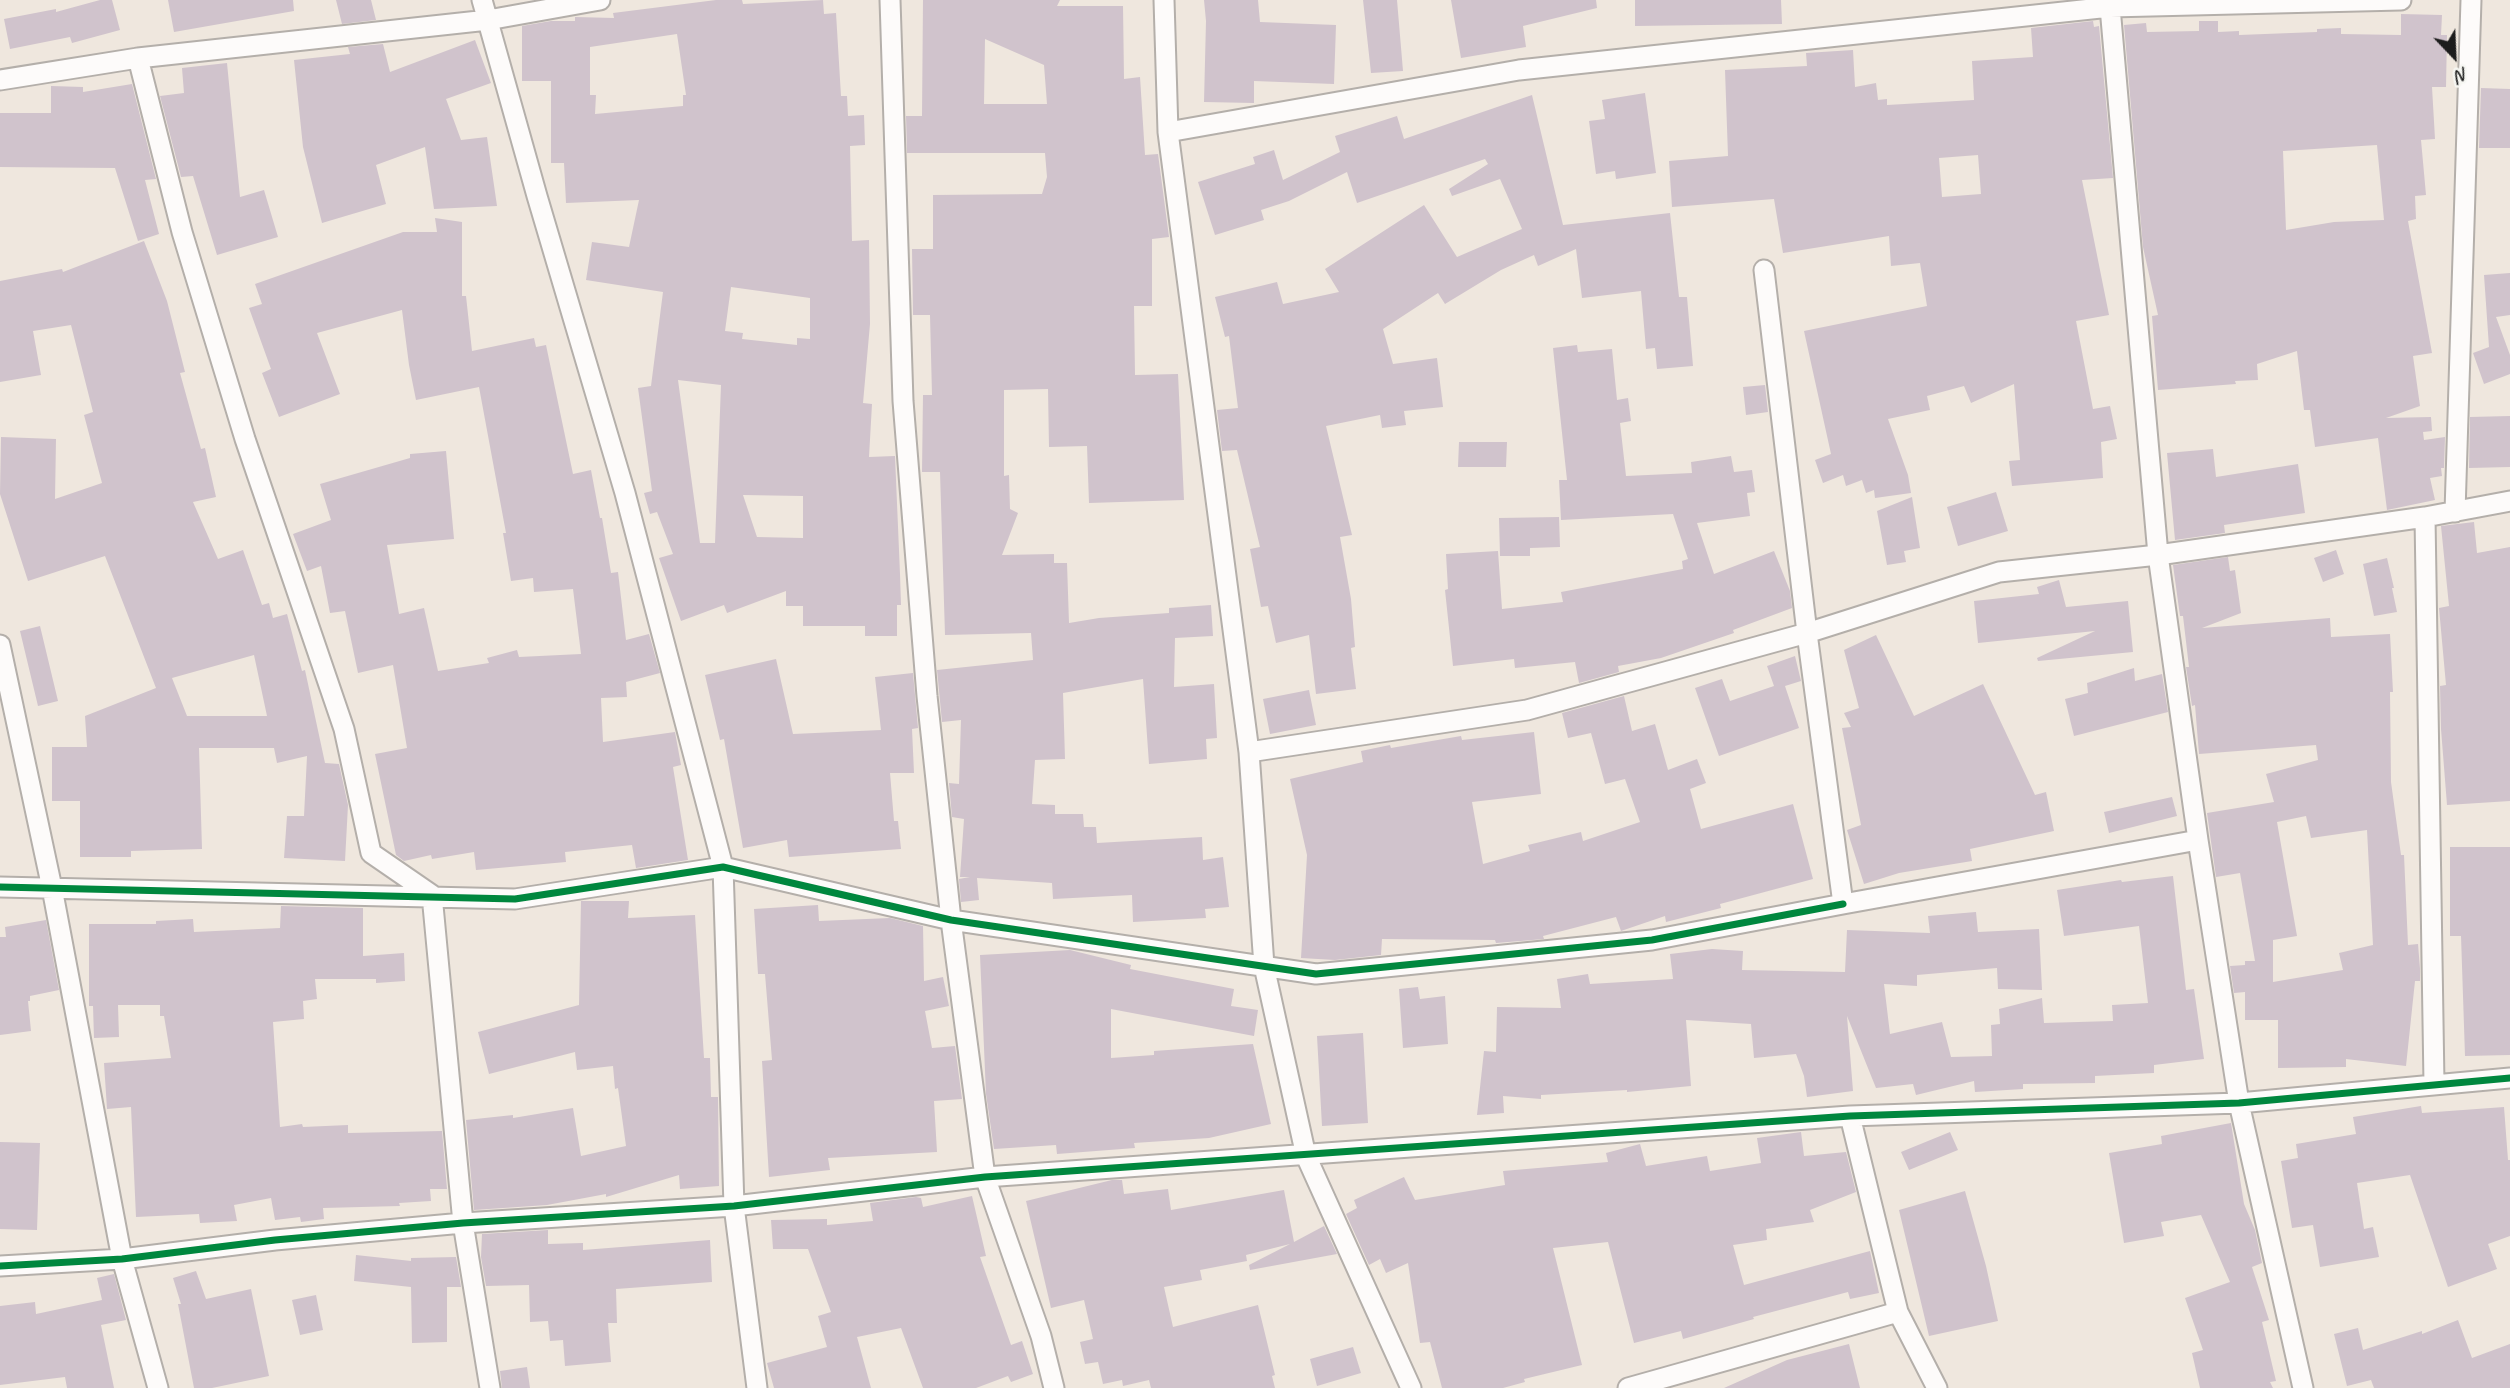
<!DOCTYPE html>
<html>
<head>
<meta charset="utf-8">
<style>
  body { margin:0 }
  #map { position:relative; width:2510px; height:1388px; overflow:hidden; background:#efe7de; font-family:Caveat,sans-serif }
  canvas { display:block }
  .north { position:absolute; left:2419px; top:21px; width:70px; height:70px; -webkit-text-stroke:5px #f6f6f2; paint-order:stroke; rotate:157deg; font-size:19px; font-weight:700; line-height:28px; text-align:center; color:#1c1c1c }
  .north::after { content:''; display:block; margin:auto; width:24px; height:32px; background:#1c1c1c; clip-path:polygon(50% 0,100% 100%,50% 72%,0 100%) }
</style>
</head>
<body>
<div id="map">
<canvas width="2510" height="1388"></canvas>
<div class="north">N</div>
</div>
<script>
const context = document.querySelector('canvas').getContext('2d');
context.lineJoin = 'round';
function fillPath(path, color) { context.fillStyle = color; context.fill(path, 'evenodd'); }
const toPath = rows => new Path2D(rows.map(r => 'M' + r).join(''));
function stroke(path, color, width, dash) { context.strokeStyle = color; context.lineWidth = width; context.lineCap = dash ? 'butt' : 'round'; context.setLineDash(dash || []); context.stroke(path); }
fillPath(toPath([
  [100,0,112,0,120,30,72,43,70,37,10,49,4,19,56,9,56,12],
  [168,0,293,0,294,11,174,32],
  [336,0,371,0,376,20,342,24],
  [716,0,742,0,743,4,823,0,824,14,836,13,841,96,847,96,848,116,864,115,865,145,850,146,852,241,869,240,870,324,863,403,872,404,869,457,895,456,900,574,901,605,897,605,897,636,865,636,865,626,803,626,803,606,786,606,786,591,727,613,724,605,681,621,659,558,673,554,657,512,650,514,644,493,652,491,638,388,651,386,663,292,586,280,592,242,629,247,639,200,566,203,564,163,551,163,551,81,522,81,522,26,551,21,575,21,575,17,614,18,613,13],
  [677,34,686,95,683,95,683,106,595,114,596,95,590,95,590,47],
  [731,287,810,298,810,339,797,338,797,345,742,339,743,333,725,331],
  [678,380,721,385,715,543,700,543],
  [743,495,803,496,803,538,757,537],
  [923,0,1060,0,1057,6,1123,6,1124,79,1140,77,1145,155,1158,154,1169,237,1152,239,1152,306,1134,306,1135,375,1178,374,1184,500,1089,503,1087,446,1049,447,1048,389,1004,390,1004,476,1009,475,1010,509,1018,513,1002,555,1054,554,1054,563,1067,563,1069,623,1099,618,1169,613,1169,608,1211,605,1213,636,1175,638,1174,687,1214,684,1217,738,1206,739,1207,759,1149,764,1143,679,1063,693,1065,759,1035,760,1032,804,1055,805,1055,814,1083,814,1084,827,1096,827,1097,843,1202,837,1203,860,1223,857,1229,907,1205,909,1206,918,1133,922,1132,895,1053,899,1052,883,977,878,979,900,961,902,959,879,970,877,960,877,964,819,952,817,949,783,959,784,961,720,942,722,937,670,1033,660,1031,633,945,635,940,472,922,472,923,395,932,395,930,315,913,315,912,249,933,249,933,195,1042,194,1047,177,1045,153,907,153,906,116,922,116],
  [985,39,1044,65,1047,104,984,104],
  [1204,0,1258,0,1260,22,1336,25,1334,84,1254,81,1254,103,1204,102,1206,21],
  [1363,0,1397,0,1403,71,1371,73],
  [1451,0,1596,0,1597,8,1523,26,1526,47,1461,58],
  [1635,0,1781,0,1782,24,1635,26],
  [2401,14,2442,15,2441,35,2447,35,2446,87,2432,87,2435,139,2421,140,2426,195,2415,196,2416,219,2408,221,2432,353,2413,356,2420,406,2386,418,2431,417,2432,431,2423,432,2424,440,2445,437,2444,468,2441,468,2442,476,2430,478,2435,500,2387,510,2378,438,2315,447,2310,410,2304,410,2297,351,2257,364,2258,380,2235,381,2236,384,2158,390,2152,316,2158,315,2143,247,2124,25,2146,23,2147,32,2199,31,2199,21,2218,21,2218,32,2239,31,2239,35,2317,32,2317,29,2341,28,2341,34,2401,35],
  [2377,145,2384,220,2334,222,2286,230,2283,151],
  [2093,21,2094,27,2099,26,2113,178,2082,180,2109,315,2076,321,2093,409,2110,406,2117,439,2101,442,2103,478,2012,486,2009,461,2020,460,2014,384,1971,403,1964,386,1927,396,1930,410,1888,419,1908,475,1911,493,1875,498,1874,490,1866,493,1862,480,1846,486,1843,475,1823,483,1815,460,1831,454,1804,331,1927,306,1920,263,1891,266,1889,236,1783,253,1774,199,1672,207,1669,161,1728,156,1725,70,1807,66,1806,53,1853,50,1855,87,1876,83,1878,100,1887,99,1887,105,1974,100,1972,61,2033,57,2031,28],
  [1978,155,1981,194,1942,197,1939,158],
  [475,40,491,83,446,99,461,140,487,137,497,206,434,209,425,147,376,165,386,204,322,223,303,147,294,60,350,54,348,47,383,44,390,72],
  [227,63,240,197,264,190,278,237,217,255,193,176,181,177,160,96,184,93,182,68],
  [132,84,156,179,145,180,159,234,138,241,115,168,0,167,0,113,51,113,51,86,83,87,83,92],
  [2481,88,2510,89,2510,148,2479,148],
  [1645,93,1656,173,1616,179,1615,171,1596,174,1589,121,1605,119,1602,100],
  [1532,95,1563,225,1670,213,1679,297,1687,297,1693,366,1657,369,1655,348,1646,349,1641,291,1582,298,1576,249,1538,266,1534,255,1501,270,1445,304,1438,293,1383,329,1393,364,1437,358,1443,407,1404,411,1406,425,1382,428,1380,415,1326,426,1352,535,1340,537,1351,599,1355,647,1351,648,1356,689,1316,694,1309,635,1276,643,1268,606,1261,607,1250,549,1260,547,1237,450,1222,451,1217,410,1238,408,1229,336,1225,337,1215,297,1277,282,1283,304,1339,292,1325,269,1424,205,1457,257,1522,229,1500,179,1452,196,1449,189,1488,164,1485,159,1357,203,1347,172,1289,201,1261,210,1264,220,1215,235,1198,182,1255,164,1253,157,1274,150,1283,180,1340,152,1335,136,1397,116,1404,139],
  [435,218,462,222,462,296,466,296,472,351,534,338,536,347,546,345,573,474,591,470,600,518,602,518,611,573,618,572,626,640,649,634,660,673,626,682,627,697,601,698,603,742,675,732,681,765,673,767,688,860,636,868,632,845,565,852,566,862,476,870,474,852,432,859,431,855,404,861,396,855,375,754,407,748,393,665,358,673,345,611,330,613,321,566,307,571,293,534,331,520,320,484,410,458,410,454,446,451,454,539,387,545,399,614,424,608,438,671,489,663,487,658,517,650,519,657,581,654,573,589,534,592,533,578,511,581,503,533,506,533,479,387,416,400,409,365,402,310,317,333,340,394,279,417,262,373,271,369,249,308,262,304,255,284,403,232,437,232],
  [144,241,167,301,185,372,180,373,201,449,205,448,216,497,193,502,218,559,243,550,262,605,269,603,273,618,287,614,302,671,305,670,325,763,339,764,348,805,345,861,284,858,287,816,304,816,307,756,277,763,274,748,199,748,202,849,131,851,131,857,80,857,80,801,52,801,52,747,87,747,85,716,156,688,105,556,28,581,0,494,1,437,56,439,55,499,102,483,84,415,93,412,71,325,33,331,41,375,0,382,0,281,62,269,63,272],
  [254,655,267,716,187,716,172,678],
  [2510,273,2510,315,2496,317,2510,355,2510,374,2484,384,2473,353,2489,347,2484,275],
  [1577,345,1578,352,1612,349,1617,400,1628,398,1631,421,1620,423,1626,476,1692,473,1691,462,1731,456,1734,472,1752,470,1755,492,1747,493,1750,516,1697,523,1714,574,1774,551,1790,591,1792,608,1733,630,1734,633,1661,658,1618,666,1619,672,1579,683,1575,662,1515,668,1514,659,1453,666,1445,590,1448,589,1446,554,1498,551,1502,609,1563,602,1561,592,1683,569,1682,561,1688,559,1673,514,1561,520,1559,480,1567,480,1553,348],
  [1765,385,1768,412,1746,415,1743,387],
  [2510,416,2510,467,2469,468,2470,417],
  [1459,442,1507,442,1506,467,1458,467],
  [2213,449,2216,477,2298,464,2305,513,2224,525,2225,533,2175,540,2167,453],
  [1996,492,2008,531,1958,546,1947,507],
  [1912,497,1920,548,1904,551,1906,562,1887,565,1877,511],
  [1559,517,1560,547,1530,548,1530,556,1500,556,1499,518],
  [2474,522,2477,553,2510,547,2510,801,2447,805,2441,729,2440,686,2446,685,2439,608,2449,606,2441,526],
  [2336,550,2344,574,2323,582,2314,558],
  [2228,557,2230,571,2235,570,2241,613,2202,628,2330,618,2331,637,2390,634,2393,692,2390,692,2391,782,2401,855,2404,855,2408,945,2418,944,2420,969,2420,981,2415,981,2406,1066,2346,1059,2346,1067,2278,1068,2278,1020,2245,1020,2245,992,2234,993,2230,966,2245,965,2245,961,2255,961,2240,873,2216,877,2207,813,2274,802,2266,774,2318,760,2316,745,2199,754,2195,705,2192,706,2186,667,2189,667,2183,616,2180,616,2173,565],
  [2306,816,2311,838,2367,830,2373,945,2339,953,2343,970,2273,982,2273,940,2297,936,2277,822],
  [2387,558,2394,588,2392,588,2397,612,2374,616,2363,564],
  [2059,580,2066,607,2128,601,2133,652,2038,661,2037,658,2095,631,1978,643,1974,601,2039,594,2037,587],
  [40,626,58,701,38,706,20,631],
  [1876,635,1914,716,1983,684,2035,795,2046,792,2054,831,1970,849,1972,861,1899,873,1864,884,1847,830,1861,825,1842,728,1851,727,1844,713,1859,708,1844,650],
  [1795,656,1801,681,1785,686,1799,728,1719,756,1695,688,1722,679,1730,701,1774,686,1767,666],
  [776,659,793,734,881,730,875,677,913,673,918,728,912,729,914,773,890,773,894,821,898,821,901,849,789,857,787,840,743,848,724,739,720,740,705,675],
  [2134,668,2135,681,2162,674,2168,712,2074,736,2065,699,2088,693,2087,683],
  [1309,690,1316,725,1270,734,1263,699],
  [1624,696,1632,731,1655,724,1668,770,1697,759,1706,783,1690,789,1701,829,1793,804,1813,879,1720,904,1721,908,1666,922,1665,916,1621,931,1616,917,1543,936,1544,939,1496,943,1495,940,1382,939,1381,955,1335,960,1301,958,1307,855,1290,779,1363,762,1361,751,1390,745,1391,748,1461,736,1462,740,1534,732,1541,794,1472,802,1483,864,1530,851,1528,845,1581,832,1583,841,1640,822,1625,779,1605,784,1591,733,1568,738,1562,713],
  [2172,797,2177,816,2109,833,2104,812],
  [2450,847,2510,847,2510,1055,2465,1056,2461,936,2450,936],
  [2173,876,2186,990,2194,989,2204,1059,2154,1065,2154,1073,2095,1076,2095,1083,2023,1084,2023,1089,1975,1092,1974,1081,1916,1095,1913,1084,1876,1088,1847,1016,1853,1091,1807,1097,1804,1076,1796,1054,1754,1058,1751,1024,1686,1020,1691,1086,1627,1092,1627,1090,1541,1095,1541,1099,1503,1096,1504,1113,1477,1115,1484,1051,1496,1052,1497,1007,1561,1008,1557,979,1588,974,1590,984,1673,979,1670,954,1712,949,1743,951,1742,970,1845,972,1847,930,1930,933,1928,916,1976,912,1978,932,2039,929,2042,990,1998,989,1997,968,1917,975,1917,986,1884,984,1890,1034,1942,1022,1951,1057,1992,1056,1991,1025,2000,1024,1999,1009,2042,998,2044,1023,2113,1021,2112,1005,2148,1003,2139,926,2064,936,2057,890,2121,880,2122,882],
  [581,901,629,901,628,918,695,915,704,1058,710,1058,711,1097,718,1097,719,1186,680,1189,679,1175,606,1197,606,1194,547,1205,474,1210,466,1120,513,1115,513,1118,573,1108,581,1156,626,1146,618,1088,615,1089,613,1066,577,1070,575,1052,489,1074,478,1032,579,1005],
  [818,905,819,921,890,918,923,926,924,981,943,977,949,1006,925,1011,932,1048,955,1046,962,1099,934,1101,937,1152,828,1158,830,1170,769,1177,762,1061,772,1060,765,974,758,974,754,909],
  [281,906,363,908,363,956,404,953,405,981,376,983,376,979,315,979,317,999,303,1001,304,1019,273,1022,280,1127,302,1124,303,1127,348,1125,348,1133,442,1131,447,1189,430,1189,431,1201,399,1203,400,1206,323,1208,324,1219,301,1222,300,1217,275,1220,271,1198,234,1205,237,1221,200,1223,199,1214,136,1217,131,1107,107,1109,104,1063,171,1058,164,1016,160,1016,160,1005,118,1005,119,1037,94,1038,93,1006,89,1006,89,924,156,924,156,921,193,919,194,932,280,928],
  [46,920,59,990,30,996,30,1001,28,1001,31,1031,0,1035,0,937,6,937,5,927],
  [1070,950,1131,965,1130,969,1234,989,1231,1006,1258,1010,1254,1036,1111,1009,1111,1058,1154,1055,1154,1051,1253,1044,1271,1124,1209,1138,1134,1143,1135,1148,1057,1154,1056,1145,994,1149,986,1094,980,955],
  [1418,987,1420,999,1445,996,1448,1044,1403,1048,1399,989],
  [1363,1033,1368,1123,1322,1126,1317,1036],
  [2421,1106,2422,1113,2504,1107,2508,1160,2510,1160,2510,1236,2488,1244,2497,1269,2448,1287,2410,1175,2357,1183,2364,1229,2373,1227,2379,1257,2320,1267,2313,1225,2292,1228,2281,1161,2298,1158,2296,1144,2356,1134,2353,1117],
  [2231,1123,2244,1204,2255,1230,2262,1263,2252,1267,2269,1320,2262,1322,2276,1381,2270,1382,2273,1388,2200,1388,2192,1353,2203,1350,2185,1298,2230,1282,2201,1215,2161,1222,2164,1236,2124,1243,2109,1153,2162,1144,2161,1136],
  [1801,1132,1804,1156,1846,1152,1856,1192,1810,1210,1814,1222,1766,1229,1767,1240,1733,1245,1744,1285,1870,1251,1879,1293,1850,1299,1848,1292,1753,1317,1754,1319,1683,1339,1681,1331,1634,1343,1608,1242,1553,1248,1582,1365,1524,1379,1525,1382,1503,1388,1442,1388,1430,1342,1420,1343,1408,1263,1386,1273,1380,1259,1369,1265,1346,1214,1357,1208,1354,1200,1404,1177,1415,1200,1505,1185,1503,1171,1608,1162,1606,1153,1640,1144,1646,1166,1707,1156,1710,1171,1761,1163,1757,1138],
  [1950,1132,1958,1150,1909,1170,1901,1152],
  [0,1142,40,1143,37,1230,0,1229],
  [1112,1180,1122,1180,1124,1194,1168,1189,1171,1210,1284,1190,1294,1242,1324,1226,1337,1254,1250,1270,1249,1265,1290,1244,1246,1255,1247,1261,1200,1270,1202,1280,1164,1287,1173,1327,1258,1305,1275,1375,1272,1376,1275,1388,1151,1388,1149,1380,1123,1386,1122,1380,1103,1384,1098,1362,1085,1364,1080,1342,1093,1339,1084,1300,1051,1308,1026,1201],
  [1965,1191,1986,1266,1998,1321,1929,1336,1899,1210],
  [972,1196,986,1256,980,1257,1011,1345,1022,1341,1033,1374,1011,1382,1008,1376,976,1388,923,1388,901,1328,857,1337,871,1388,774,1388,767,1363,827,1347,818,1316,831,1312,808,1249,773,1249,771,1220,827,1219,827,1225,873,1221,870,1203,916,1197,921,1198,923,1207],
  [548,1230,548,1244,583,1243,583,1250,710,1240,712,1282,616,1289,617,1323,608,1323,611,1362,565,1366,563,1340,550,1341,548,1321,530,1322,529,1285,486,1286,481,1257,482,1234],
  [356,1255,411,1261,411,1258,456,1257,461,1287,447,1287,447,1342,412,1343,411,1287,354,1281],
  [196,1271,206,1299,251,1289,269,1376,212,1388,194,1388,178,1304,181,1304,173,1278],
  [114,1274,126,1320,101,1325,114,1388,67,1388,65,1377,0,1385,0,1306,35,1302,36,1314,102,1300,97,1278],
  [316,1295,323,1330,300,1335,292,1300],
  [2458,1320,2472,1358,2510,1344,2510,1388,2374,1388,2371,1380,2347,1386,2334,1334,2358,1328,2363,1350,2422,1331,2422,1334],
  [1849,1344,1860,1388,1724,1388,1787,1360],
  [1353,1347,1361,1373,1317,1386,1310,1359],
  [527,1367,530,1388,502,1388,500,1371]
]), '#d0c3cc');
const street = toPath([
  [482,0,537,196,625,493,723,867,734,1206,757,1388],
  [890,0,903,401,927,696,951,920,985,1177,1041,1336,1054,1388],
  [1164,0,1168,132,1249,752,1264,966,1306,1156,1411,1388],
  [2110,7,2158,555,2198,840,2239,1103,2303,1388],
  [138,58,182,232,245,439,344,729,371,853,432,895,463,1223,490,1388],
  [0,80,138,58,488,20,600,0],
  [1168,132,1519,70,2110,7,2401,0],
  [1764,270,1807,633,1843,904,2198,840],
  [2455,512,2471,0],
  [2425,517,2434,1084],
  [0,645,52,888,122,1259,158,1388],
  [1249,752,1527,710,1807,633,1999,572,2158,555,2425,517,2510,501],
  [0,887,515,899,723,867,951,920,1316,974,1652,940,1843,904],
  [0,1266,122,1259,275,1240,463,1223,734,1206,985,1177,1850,1116,2239,1103,2510,1078],
  [1898,1312,1937,1388],
  [1628,1388,1898,1312,1850,1116]
]);
stroke(street, '#b4afaa', 23);
stroke(street, '#fdfbfa', 19);
stroke(toPath([
  [0,887,515,899,723,867,951,920,1316,974,1652,940,1843,904],
  [0,1266,122,1259,275,1240,463,1223,734,1206,985,1177,1850,1116,2239,1103,2510,1078]
]), '#00873e', 7);
</script>
</body>
</html>
